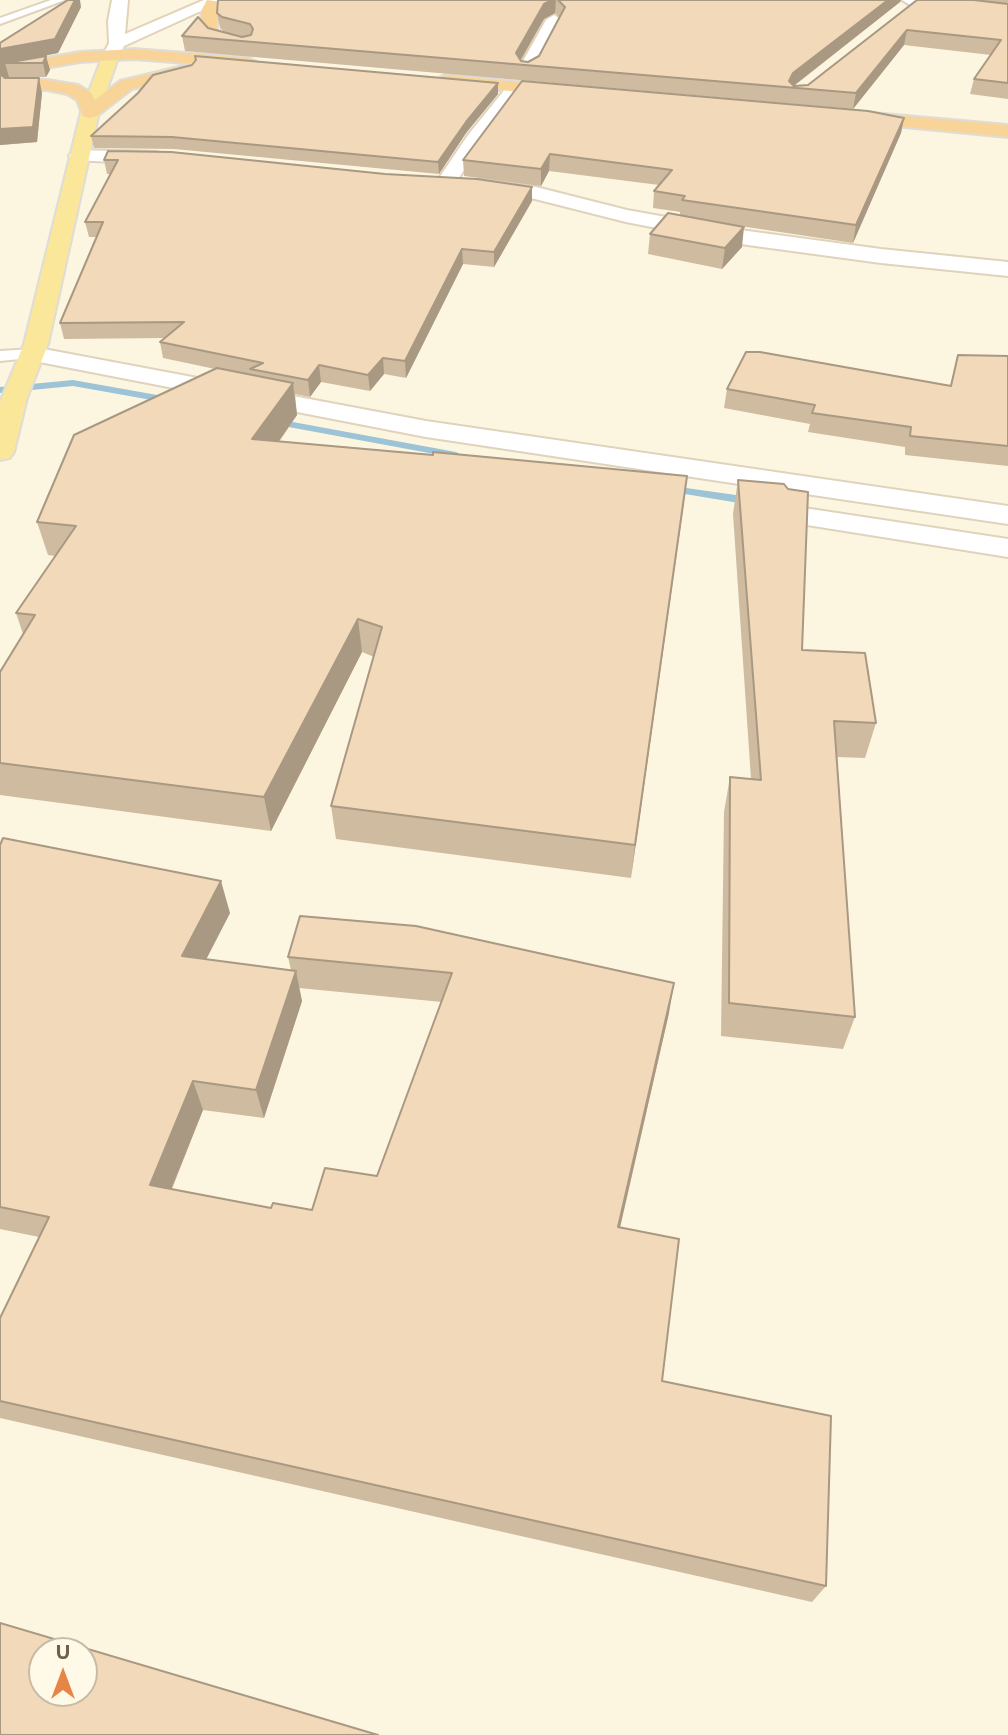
<!DOCTYPE html>
<html>
<head>
<meta charset="utf-8">
<style>
  body { margin:0 }
  #map { position:relative; width:1008px; height:1735px; overflow:hidden; background:#fcf6e1; font-family:Montserrat,sans-serif }
  canvas { display:block }
  .north { position:absolute; left:28px; top:1637px; width:70px; height:70px; box-sizing:border-box; background:#fffae7; border:2px solid #c7bca7; border-radius:50%; rotate:0deg; font-size:19px; font-weight:700; line-height:28px; text-align:center; color:#725f48 }
  .north::after { content:''; display:block; margin:auto; width:24px; height:32px; background:#e58547; clip-path:polygon(50% 0,100% 100%,50% 72%,0 100%) }
</style>
</head>
<body>
<div id="map">
<canvas width="1008" height="1735"></canvas>
<div class="north">U</div>
</div>
<script>
const context = document.querySelector('canvas').getContext('2d');
context.lineJoin = 'round';
const toPath = rows => new Path2D(rows.map(r => 'M' + r).join(''));
function fillPath(path, color) { context.fillStyle = color; context.fill(path, 'evenodd'); }
function stroke(path, color, width, dash) { context.strokeStyle = color; context.lineWidth = width; context.lineCap = dash ? 'butt' : 'round'; context.setLineDash(dash || []); context.stroke(path); }
fillPath(toPath([
  [73,380,174,398,179,401,174,404,73,386,0,393,0,387,73,380],
  [271,418,456,452,462,455,456,458,267,423,266,421,271,418],
  [665,485,757,498,763,502,757,506,661,490,661,486,665,485]
]), '#9dc3d6');
const service = toPath([
  [51,0,65,0,0,24,0,18,51,0],
  [33,349,39,351,41,354,39,357,0,361,0,351,33,349]
]);
const minor = toPath([
  [902,0,948,0,1008,7,1008,17,910,5,902,0],
  [554,15,562,20,536,70,527,75,521,74,518,70,546,20,554,15],
  [516,82,525,87,483,142,452,188,438,188,435,184,468,135,510,83,516,82],
  [79,150,157,152,167,158,157,164,72,160,69,156,72,152,79,150],
  [482,179,536,187,627,210,733,229,881,249,1008,262,1008,276,881,263,733,243,626,222,535,199,475,189,472,185,475,181,482,179],
  [33,347,426,421,1008,506,1008,524,806,494,804,508,1008,539,1008,557,782,521,775,509,779,490,426,437,24,359,21,354,24,349,33,347]
]);
const secondary = toPath([
  [112,0,128,0,125,34,204,0,225,0,124,46,117,59,111,60,103,55,109,43,108,21,112,0]
]);
const primary = toPath([
  [111,50,119,55,99,112,48,344,27,398,14,452,10,458,0,460,0,402,24,344,81,112,103,55,111,50]
]);
const trunk = toPath([
  [207,0,221,2,217,11,217,29,223,34,251,41,253,45,251,49,245,50,211,40,203,33,201,11,207,0],
  [134,49,249,58,258,63,249,68,134,59,80,62,0,76,0,66,80,52,134,49],
  [187,65,193,66,196,70,193,74,132,89,97,116,90,118,83,116,77,100,67,94,47,90,9,90,0,85,9,80,47,80,78,85,91,93,95,100,120,81,187,65],
  [445,75,570,87,579,92,570,97,439,84,436,80,445,75],
  [850,111,1008,125,1008,137,843,121,841,117,850,111]
]);
stroke(service, '#e0d3bd', 4);
stroke(minor, '#e0d3bd', 4);
stroke(secondary, '#e2d3b8', 4);
stroke(primary, '#e0dcd7', 4);
stroke(trunk, '#e0dcd7', 4);
fillPath(service, '#fff');
fillPath(minor, '#fff');
fillPath(secondary, '#fff');
fillPath(primary, '#fae79a');
fillPath(trunk, '#f8d499');
fillPath(toPath([
  [218,0,901,0,900,2,794,86,808,85,917,0,1008,0,1008,99,970,94,974,79,991,55,904,45,853,109,185,51,182,36,208,28,242,37,245,37,224,32,220,28,217,13],
  [555,13,559,17,539,56,528,62,521,61,544,19],
  [81,7,58,53,29,59,46,56,50,70,46,77,8,78,42,93,37,142,0,145,0,43],
  [498,83,498,94,466,133,439,174,174,149,94,148,91,136],
  [904,118,901,133,853,243,740,226,742,247,722,269,648,254,650,234,680,215,680,212,653,208,654,191,659,185,549,171,541,186,464,176,463,160],
  [108,151,532,201,494,267,463,264,406,378,384,374,370,391,321,382,310,397,295,394,297,415,279,442,687,476,631,878,336,839,331,806,374,657,362,652,271,831,0,795,0,672,23,634,16,613,55,556,48,555,37,522,215,369,163,358,160,342,165,338,64,339,60,323,96,237,89,237,85,222,111,174,107,174,104,160],
  [958,355,1008,356,1008,466,905,455,905,447,808,432,810,424,724,408,727,389,950,386],
  [738,480,802,650,876,723,865,758,837,757,855,1017,843,1049,721,1036,724,812,730,777,751,779,733,514],
  [0,845,230,913,206,959,291,970,288,957,300,916,669,1013,620,1228,662,1381,826,1586,812,1602,0,1418,0,1318,39,1237,0,1229],
  [299,988,442,1002,377,1176,312,1210,271,1208,172,1189,203,1110,264,1118,302,1001]
]), '#cfbb9f');
fillPath(toPath([
  [75,0,80,0,81,7,58,53,5,63,9,77,0,83,0,49],
  [552,0,556,0,555,13,544,19,518,64,516,53,544,4],
  [888,0,901,0,900,2,792,87,789,81,793,73],
  [907,30,904,45,853,109,856,93],
  [46,56,50,70,46,77,43,63],
  [39,78,42,93,37,142,0,145,0,129],
  [498,83,498,94,466,133,439,174,438,162,466,122],
  [904,118,901,133,853,243,856,225],
  [550,154,549,171,541,186,541,169],
  [532,187,532,201,494,267,494,252],
  [744,227,742,247,722,269,725,248],
  [462,249,463,264,406,378,405,361],
  [383,358,384,374,370,391,368,375],
  [319,365,321,382,310,397,308,380],
  [293,383,297,415,257,472,252,439],
  [687,476,683,509,631,878,635,845],
  [358,619,362,652,271,831,264,797],
  [221,881,230,913,192,987,182,956],
  [296,971,302,1001,264,1118,256,1090],
  [674,983,669,1013,614,1253,618,1227],
  [193,1081,203,1110,162,1212,150,1185]
]), '#a99882');
const building = toPath([
  [68,0,75,0,55,39,0,49,0,43,68,0],
  [218,0,552,0,544,4,516,53,521,61,528,62,539,56,565,7,558,0,888,0,793,73,789,81,794,86,808,85,917,0,974,0,1008,4,1008,83,974,79,1001,40,907,30,856,93,182,36,198,17,208,28,242,37,251,35,253,29,250,24,222,17,217,13,218,0],
  [46,56,43,63,5,63,0,66,0,64,46,56],
  [195,56,498,83,466,122,438,162,172,137,91,136,138,93,153,75,192,65,196,60,195,56],
  [0,74,5,78,39,78,33,127,0,129,0,74],
  [522,81,868,111,904,118,856,225,682,200,685,196,654,191,672,170,550,154,541,169,463,160,522,81],
  [108,151,171,152,385,174,477,179,532,187,494,252,462,249,405,361,383,358,368,375,319,365,308,380,250,369,263,363,160,342,184,322,60,323,103,222,85,222,118,160,104,160,108,151],
  [668,213,744,227,725,248,650,234,668,213],
  [746,352,760,352,951,386,958,355,1008,356,1008,446,910,436,911,427,812,413,815,405,727,389,746,352],
  [217,368,293,383,252,439,433,455,433,452,687,476,635,845,331,806,382,627,358,619,264,797,0,763,0,672,35,615,16,613,76,526,37,522,74,435,217,368],
  [738,480,784,484,788,489,808,492,802,650,865,653,876,723,834,721,855,1017,729,1003,730,777,761,780,738,480],
  [3,838,221,881,182,956,296,971,256,1090,193,1081,150,1185,271,1208,273,1203,312,1210,325,1168,377,1176,452,973,288,957,300,916,416,926,674,983,618,1227,679,1239,662,1381,831,1416,826,1586,0,1401,0,1318,49,1217,0,1207,0,845,3,838],
  [0,1623,378,1735,0,1735,0,1623],
  [42,1651,84,1651,84,1693,42,1693,42,1651]
]);
fillPath(building, '#f1d9b9');
stroke(building, '#a99882', 2);
</script>
</body>
</html>
